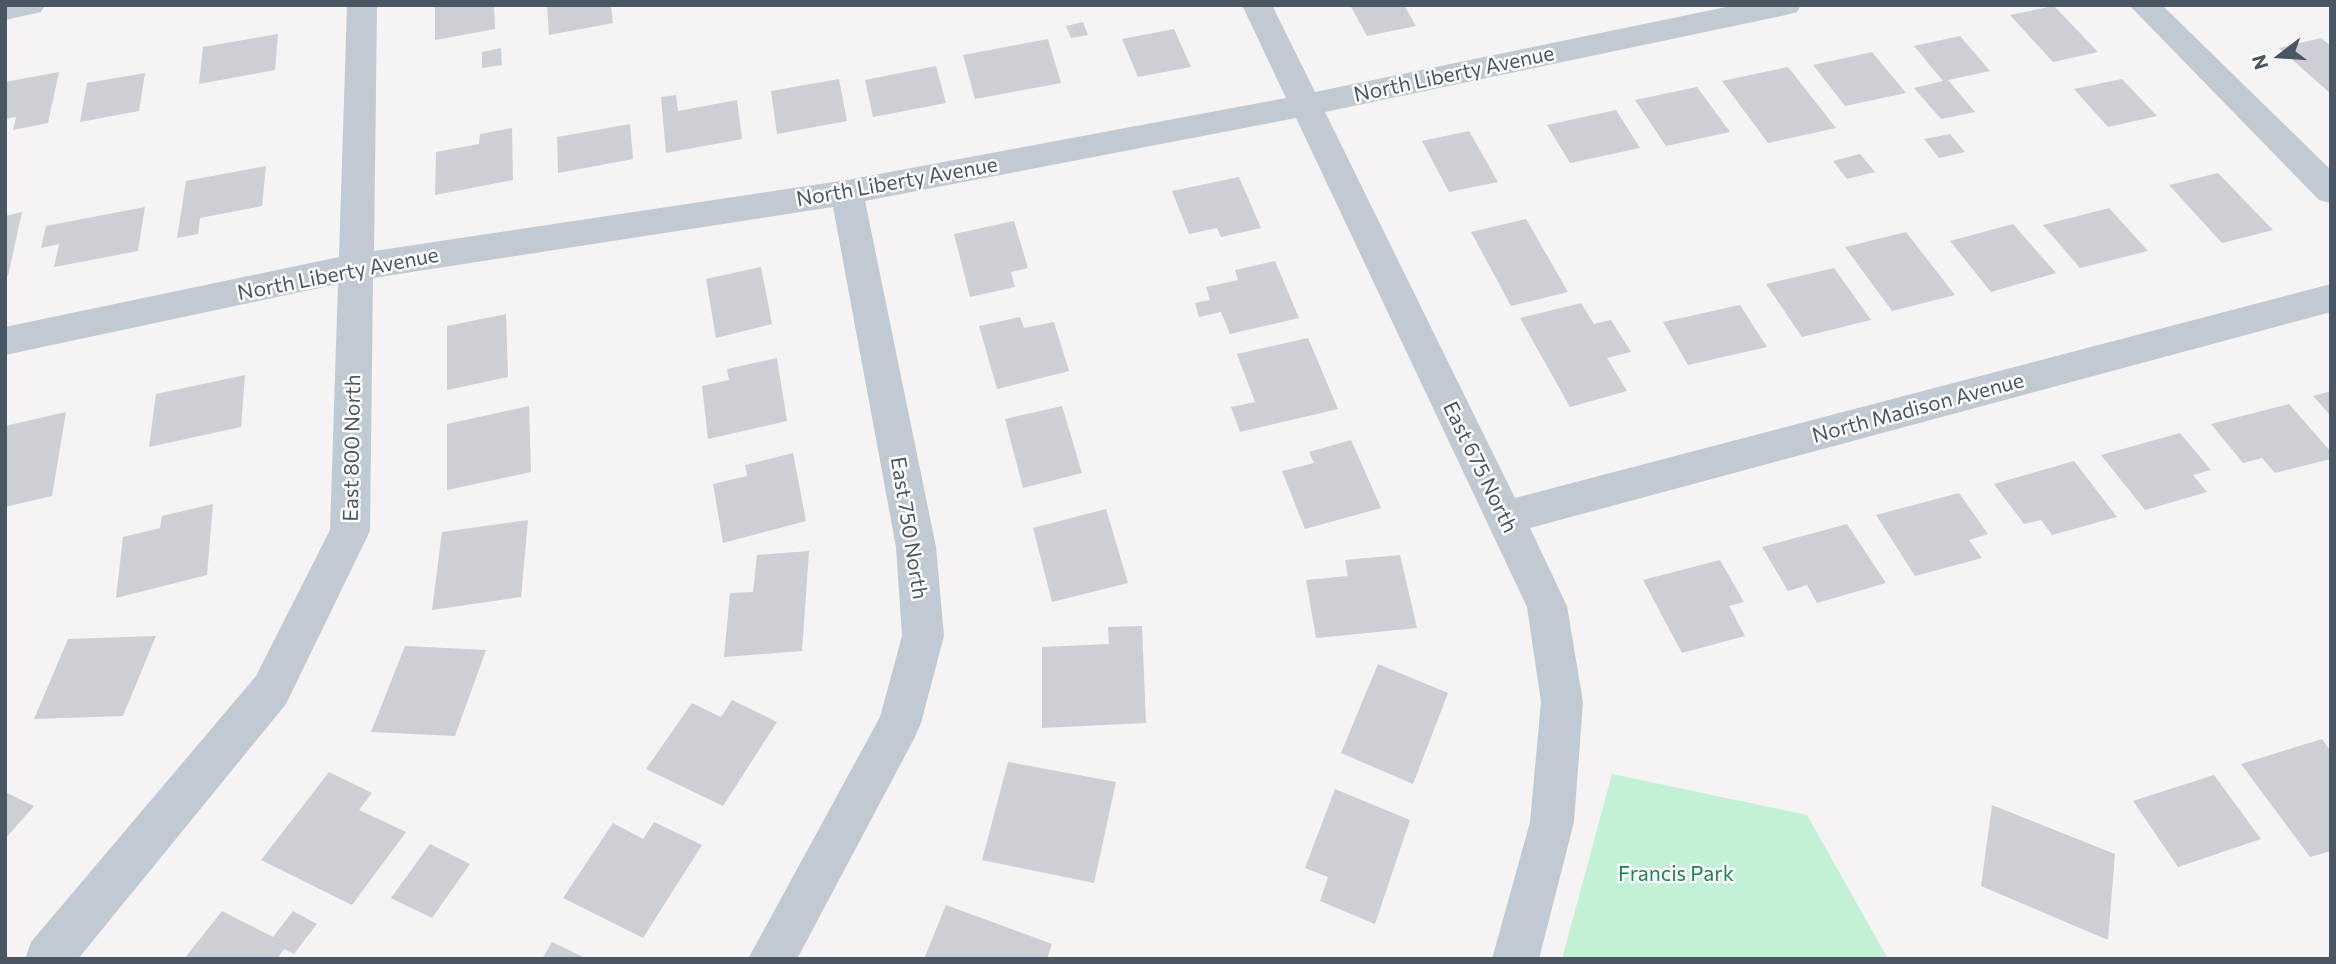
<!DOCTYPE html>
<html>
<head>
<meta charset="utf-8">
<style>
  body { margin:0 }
  #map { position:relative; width:2336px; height:964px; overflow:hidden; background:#f5f3f3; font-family:Commissioner,sans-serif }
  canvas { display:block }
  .frame { position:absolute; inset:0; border:7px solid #4a5661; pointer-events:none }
  .north { position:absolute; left:2245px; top:21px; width:70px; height:70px; -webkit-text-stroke:5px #fff; paint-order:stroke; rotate:253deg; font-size:19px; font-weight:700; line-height:28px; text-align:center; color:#4a5661 }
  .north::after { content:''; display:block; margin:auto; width:24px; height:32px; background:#4a5661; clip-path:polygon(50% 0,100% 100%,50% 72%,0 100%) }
</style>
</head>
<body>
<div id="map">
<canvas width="2336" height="964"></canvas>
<div class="frame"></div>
<div class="north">N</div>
</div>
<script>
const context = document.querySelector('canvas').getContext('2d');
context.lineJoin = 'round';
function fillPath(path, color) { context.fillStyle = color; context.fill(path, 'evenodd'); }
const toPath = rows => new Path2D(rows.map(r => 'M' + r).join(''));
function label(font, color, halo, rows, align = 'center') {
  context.font = font + ' Commissioner,sans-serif'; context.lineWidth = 5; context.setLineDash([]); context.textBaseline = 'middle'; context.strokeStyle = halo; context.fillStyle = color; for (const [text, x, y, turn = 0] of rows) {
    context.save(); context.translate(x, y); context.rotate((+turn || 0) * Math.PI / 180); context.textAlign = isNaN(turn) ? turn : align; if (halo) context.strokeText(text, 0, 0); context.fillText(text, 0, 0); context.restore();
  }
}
fillPath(toPath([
  [1612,774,1807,815,1888,959,1562,959]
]), '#c3f1d5');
fillPath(toPath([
  [435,5,494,5,495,29,435,40],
  [547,5,611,5,613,23,549,35],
  [1350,5,1404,5,1416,26,1367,36],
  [2054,6,2098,52,2053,62,2010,15],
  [1083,22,1088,35,1071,38,1066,26],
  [1174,29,1191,67,1138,77,1122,39],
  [278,34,275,70,199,84,203,47],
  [1960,36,1990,71,1948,80,1975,112,1941,119,1914,88,1943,81,1914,46],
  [2321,38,2331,46,2331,94,2279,48],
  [1048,39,1061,83,975,99,963,55],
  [501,48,502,65,482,68,482,52],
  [1872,52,1906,93,1845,106,1813,65],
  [936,66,946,103,873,117,865,80],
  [1788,67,1836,128,1768,143,1722,81],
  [59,72,48,123,13,130,16,117,5,119,5,82],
  [145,73,139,111,80,122,87,83],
  [839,79,847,121,777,134,771,91],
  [2122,79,2157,116,2108,127,2074,89],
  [1697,87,1730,132,1666,146,1635,100],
  [676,95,678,111,737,100,742,139,666,153,661,97],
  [1616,110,1640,148,1570,163,1547,125],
  [630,124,633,159,558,173,557,137],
  [512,128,513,180,435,195,436,152,479,144,480,134],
  [1469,131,1498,182,1449,192,1422,141],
  [1950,134,1965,152,1939,158,1924,139],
  [1860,154,1875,172,1847,179,1833,161],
  [266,166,262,206,200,218,198,234,177,238,186,181],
  [2218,173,2273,230,2222,243,2169,185],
  [1239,177,1261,228,1221,237,1217,228,1189,234,1172,191],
  [145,207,138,251,54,267,59,244,41,248,46,226],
  [2109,208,2148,251,2080,268,2043,225],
  [22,212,8,276,5,276,5,216],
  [1526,219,1568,292,1511,306,1471,232],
  [1014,221,1028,268,1011,272,1015,287,970,297,954,234],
  [2013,224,2056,273,1991,292,1950,241],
  [1906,232,1955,295,1892,311,1845,247],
  [1275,261,1299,318,1230,334,1221,312,1199,317,1195,303,1210,300,1206,287,1238,280,1235,270],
  [761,267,772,324,716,338,706,279],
  [1834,268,1871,320,1802,337,1766,284],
  [1581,303,1594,324,1611,320,1631,352,1607,358,1627,391,1570,407,1520,318],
  [1740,305,1767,347,1688,365,1663,322],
  [506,314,508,377,447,390,447,326],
  [1020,317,1024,328,1054,322,1069,371,997,389,979,326],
  [1308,338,1338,409,1240,432,1231,407,1255,402,1237,354],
  [777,358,787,421,708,439,702,386,729,380,727,369],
  [245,375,241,427,149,447,156,394],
  [2331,391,2331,416,2313,396],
  [2289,404,2331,452,2331,459,2275,473,2262,458,2243,463,2211,424],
  [529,406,531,472,447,490,447,424],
  [1062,406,1082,473,1023,488,1005,419],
  [66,412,52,496,5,507,5,426],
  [2180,433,2211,470,2193,475,2207,492,2145,510,2101,455],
  [1351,440,1381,508,1305,529,1282,471,1314,463,1309,452],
  [793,453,806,521,723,543,713,484,747,476,745,465],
  [2074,461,2117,517,2052,535,2041,520,2024,524,1994,484],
  [1959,493,1988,534,1969,540,1982,558,1915,576,1876,515],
  [213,504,207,575,116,598,123,537,160,528,162,516],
  [1106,509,1128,583,1052,602,1033,528],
  [528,520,521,597,432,610,442,532],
  [1847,524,1886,583,1817,603,1807,585,1788,591,1762,547],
  [809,551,802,651,724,657,730,593,753,592,757,555],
  [1400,555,1417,628,1316,638,1306,580,1348,576,1345,560],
  [1720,560,1744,602,1729,606,1745,636,1682,653,1643,580],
  [1142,626,1146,723,1042,728,1042,647,1109,644,1108,627],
  [156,636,123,716,34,719,68,639],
  [405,646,486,650,455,736,371,732],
  [1378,664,1448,693,1413,784,1341,753],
  [732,700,777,722,723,806,646,769,692,703,721,717],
  [2322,739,2331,751,2331,851,2310,857,2241,764],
  [1008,762,1116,782,1094,883,982,860],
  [329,772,372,793,359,810,406,832,352,905,261,860],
  [2214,775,2261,839,2178,867,2133,801],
  [1335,789,1410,820,1375,924,1320,901,1328,877,1305,868],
  [5,792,34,806,5,839],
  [1992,805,2115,854,2108,940,1981,886],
  [654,822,702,845,643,938,563,898,613,823,643,839],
  [430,844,470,864,432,918,391,898],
  [946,905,1052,944,1047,959,924,959],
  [222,911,273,937,293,911,317,924,294,954,284,949,277,959,184,959],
  [552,942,587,959,542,959]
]), '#cdcfd5');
fillPath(toPath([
  [347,5,377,5,374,251,847,180,1286,98,1242,5,1272,5,1315,92,1736,5,1801,5,1797,12,1786,15,1325,112,1515,498,2331,284,2331,312,1530,528,1567,606,1583,702,1574,822,1539,959,1492,959,1530,822,1541,702,1527,607,1296,118,865,201,936,547,944,636,921,723,915,737,797,959,748,959,880,717,902,636,896,547,833,207,373,278,370,531,286,704,78,959,25,959,31,942,256,676,330,530,338,284,5,355,5,327,339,257,347,5],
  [2129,5,2162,5,2331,170,2331,203,2319,200,2129,5]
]), '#c1cad2');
fillPath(toPath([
  [5,5,45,5,41,12,5,20,5,5]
]), '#c1cad2');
label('21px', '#4a5661', '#fff', [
  ["North Liberty Avenue",1454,74,-12],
  ["North Liberty Avenue",897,182,-10],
  ["North Liberty Avenue",338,274,-11],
  ["North Madison Avenue",1918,408,-15],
  ["East 800 North",352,448,-89],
  ["East 675 North",1480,467,64],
  ["East 750 North",909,528,81]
]);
label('21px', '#17864f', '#fff', [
  ["Francis Park",1676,874]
]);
</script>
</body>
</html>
